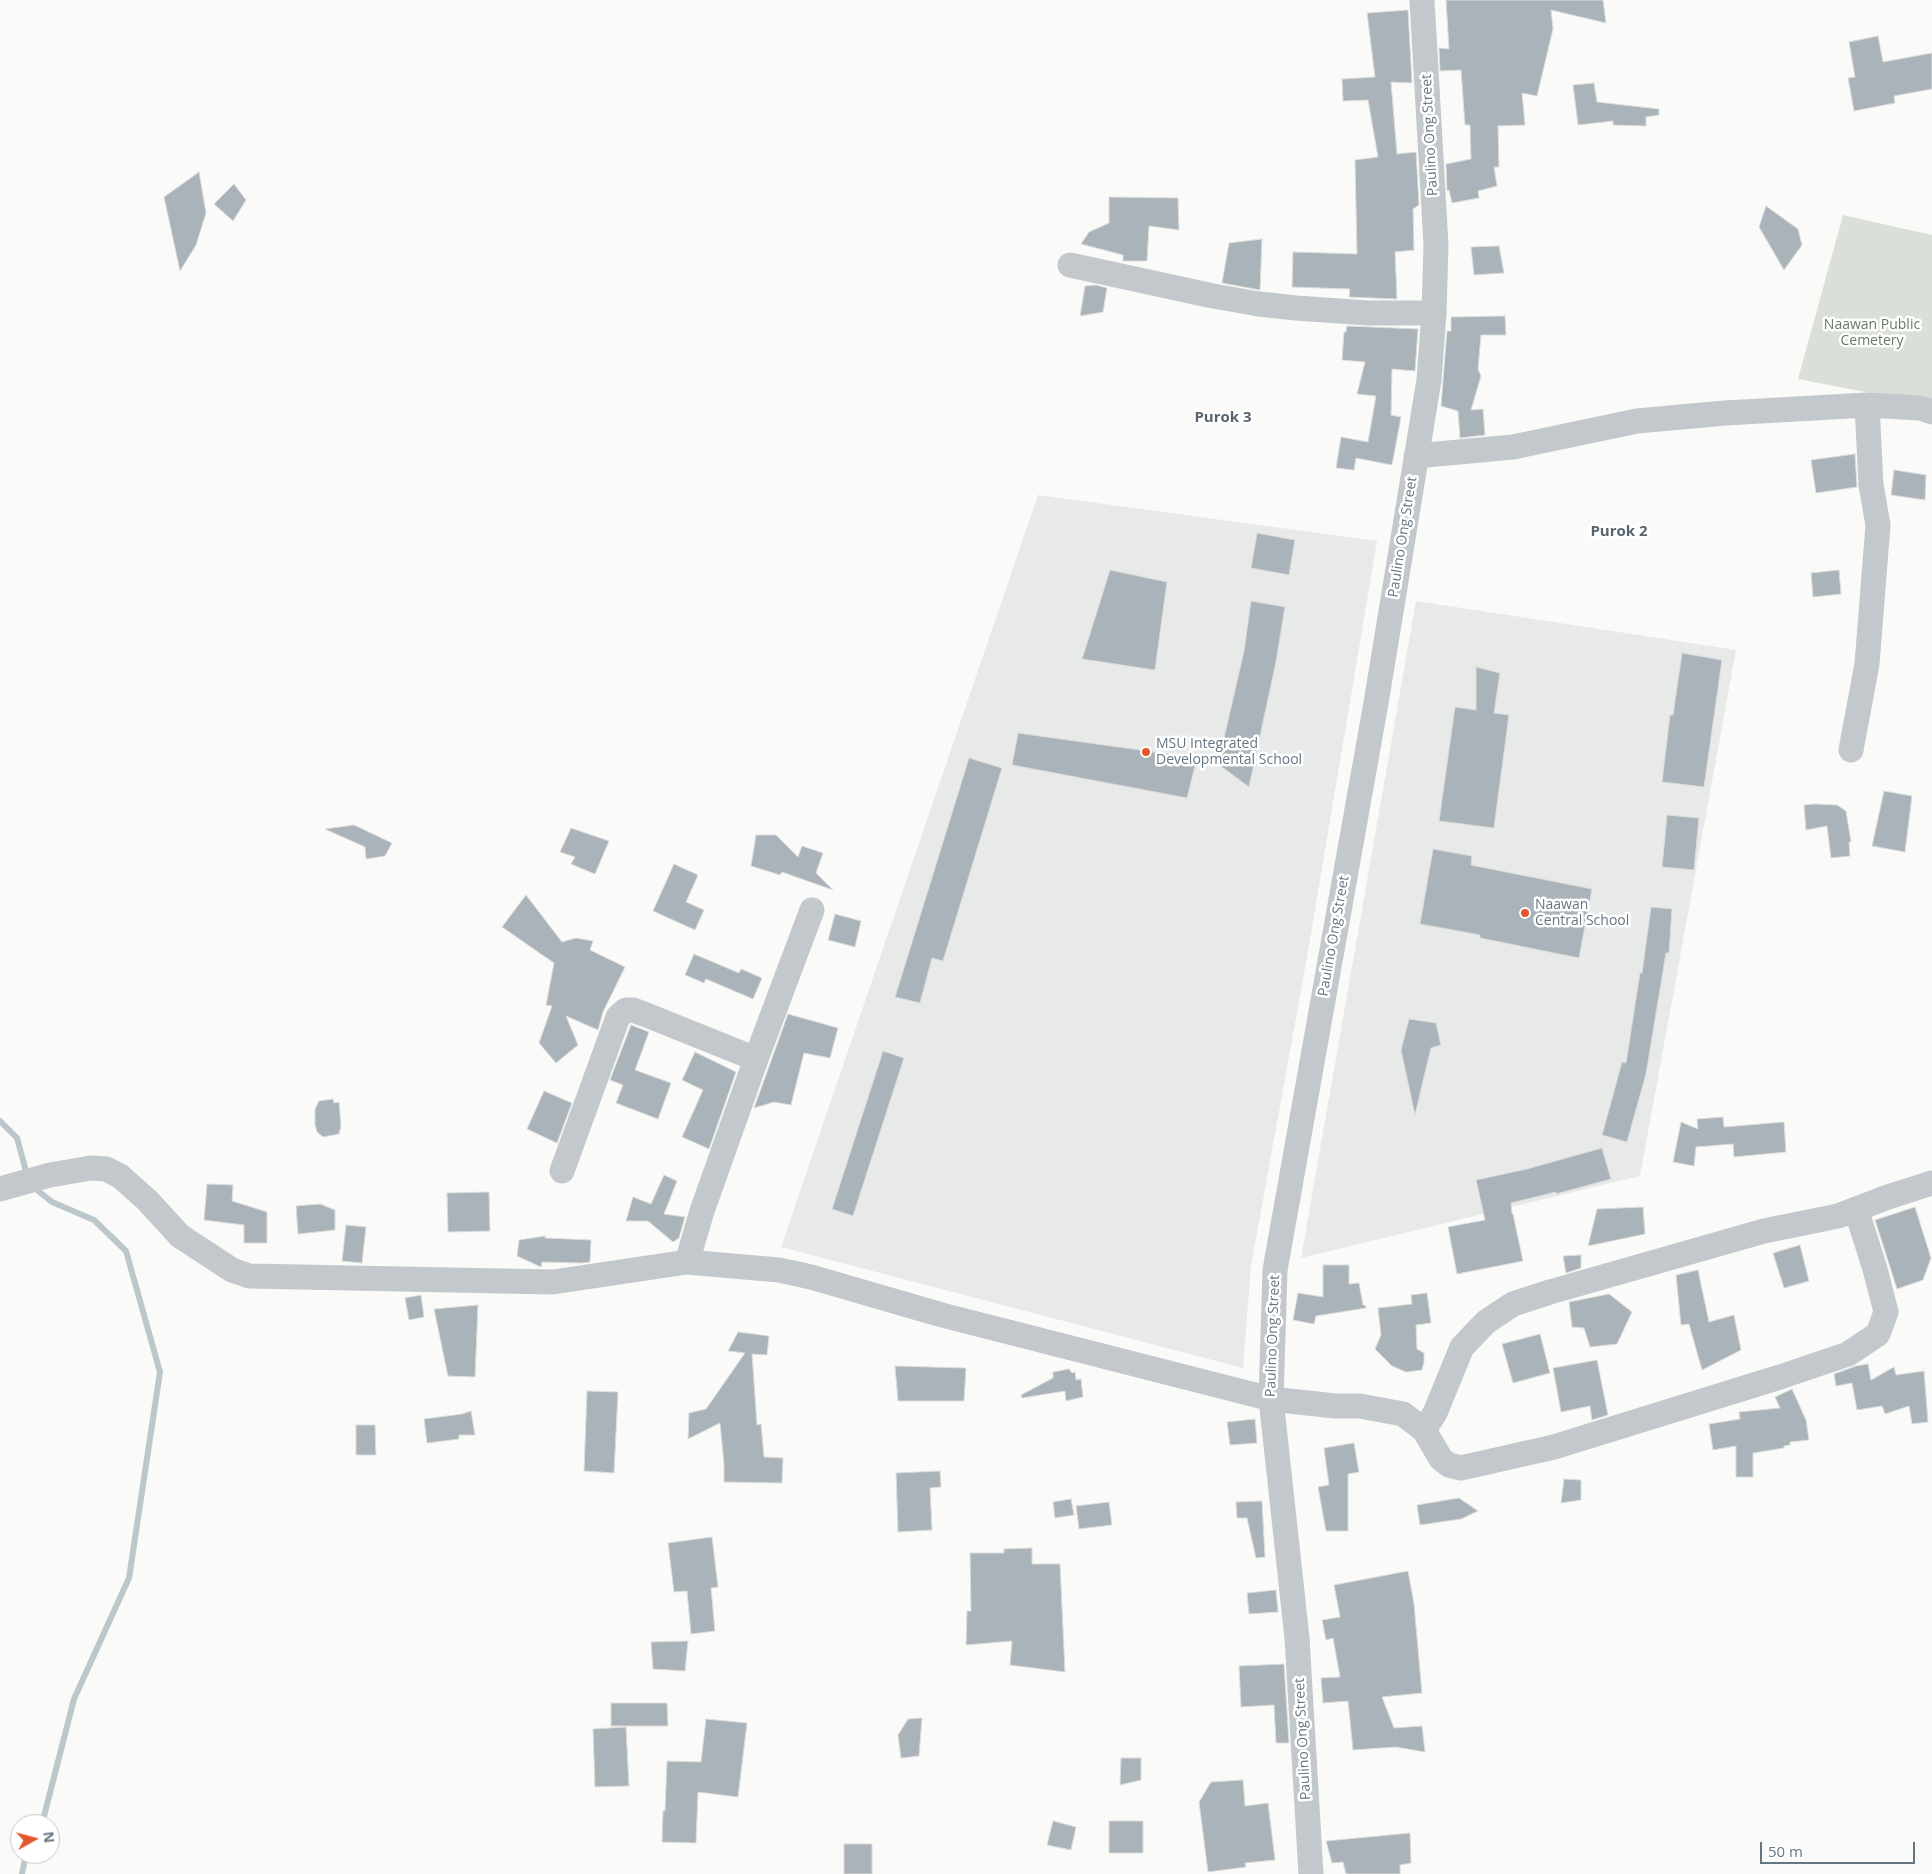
<!DOCTYPE html>
<html>
<head>
<meta charset="utf-8">
<style>
  body { margin:0 }
  #map { position:relative; width:1932px; height:1874px; overflow:hidden; background:#fafaf8; font-family:"Open Sans",sans-serif }
  canvas { display:block }
  .north { position:absolute; left:10px; top:1814px; width:50px; height:50px; box-sizing:border-box; background:#fff; border:1px solid #c1c8cd; border-radius:50%; rotate:83deg; font-size:14px; font-weight:700; line-height:20px; text-align:center; color:#657683 }
  .north::after { content:''; display:block; margin:auto; width:18px; height:22px; background:#e4572e; clip-path:polygon(50% 0,100% 100%,50% 72%,0 100%) }
  .scale { position:absolute; left:1760px; top:1842px; width:155px; height:22px; box-sizing:border-box; border:2px solid #657683; border-top:0; padding-left:6px; font-size:15px; line-height:18px; white-space:nowrap; color:#657683; -webkit-text-stroke:4px #fff; paint-order:stroke }
</style>
</head>
<body>
<div id="map">
<canvas width="1932" height="1874"></canvas>
<div class="north">N</div>
<div class="scale">50 m</div>
</div>
<script>
const context = document.querySelector('canvas').getContext('2d');
context.lineJoin = 'round';
function fillPath(path, color) { context.fillStyle = color; context.fill(path, 'evenodd'); }
const toPath = rows => new Path2D(rows.map(r => 'M' + r).join(''));
function stroke(path, color, width, dash) { context.strokeStyle = color; context.lineWidth = width; context.lineCap = dash ? 'butt' : 'round'; context.setLineDash(dash || []); context.stroke(path); }
function label(font, color, halo, rows, align = 'center') {
  context.font = font + ' "Open Sans",sans-serif'; context.lineWidth = 5; context.setLineDash([]); context.textBaseline = 'middle'; context.strokeStyle = halo; context.fillStyle = color; for (const [text, x, y, turn = 0] of rows) {
    context.save(); context.translate(x, y); context.rotate((+turn || 0) * Math.PI / 180); context.textAlign = isNaN(turn) ? turn : align; if (halo) context.strokeText(text, 0, 0); context.fillText(text, 0, 0); context.restore();
  }
}
fillPath(toPath([
  [1038,495,1377,541,1306,963,1251,1266,1243,1368,781,1247],
  [1416,601,1736,650,1640,1176,1301,1258]
]), '#e8e9e9');
fillPath(toPath([
  [1843,215,1932,235,1932,405,1798,379]
]), '#dadfd7');
stroke(toPath([
  [0,1121,17,1138,27,1175],
  [32,1186,52,1202,94,1220,126,1251,160,1372,129,1578,74,1699,42,1824],
  [22,1874,26,1854]
]), '#bbc7cb', 6);
const building = toPath([
  [1446,0,1603,0,1606,23,1551,10,1553,29,1537,96,1522,93,1525,125,1498,126,1499,167,1494,167,1497,186,1478,191,1479,198,1452,203,1449,190,1447,191,1446,164,1471,159,1470,125,1465,125,1461,70,1440,71,1439,48,1449,49,1446,0],
  [1408,10,1412,83,1391,82,1397,154,1416,152,1419,205,1413,209,1414,250,1395,252,1397,299,1349,297,1350,289,1292,287,1293,252,1357,254,1355,160,1378,157,1368,100,1343,101,1342,79,1375,77,1367,13,1408,10],
  [1878,36,1883,62,1932,53,1932,89,1894,96,1895,103,1854,111,1848,78,1855,77,1849,42,1878,36],
  [1594,83,1597,102,1659,109,1659,115,1646,117,1646,126,1613,125,1613,121,1578,125,1573,85,1594,83],
  [199,172,206,213,196,245,180,271,164,197,199,172],
  [234,184,246,200,233,221,214,204,234,184],
  [1109,197,1178,198,1179,230,1149,226,1147,261,1123,261,1123,255,1081,244,1089,232,1109,223,1109,197],
  [1766,206,1798,229,1802,245,1784,270,1759,227,1766,206],
  [1262,239,1260,290,1222,283,1229,243,1262,239],
  [1499,246,1504,273,1474,275,1471,247,1499,246],
  [1096,285,1107,288,1103,312,1080,316,1085,286,1096,285],
  [1505,316,1506,335,1481,335,1478,369,1481,376,1471,410,1483,409,1485,435,1460,438,1458,411,1441,406,1447,331,1451,331,1451,317,1505,316],
  [1347,326,1418,329,1415,371,1392,369,1391,415,1401,417,1392,465,1356,458,1354,470,1336,468,1341,437,1368,442,1376,396,1357,394,1365,362,1342,360,1344,332,1346,332,1347,326],
  [1855,454,1857,487,1816,493,1811,460,1855,454],
  [1894,470,1926,475,1925,500,1891,495,1894,470],
  [1257,533,1295,540,1289,575,1251,568,1257,533],
  [1110,570,1167,582,1155,670,1082,659,1110,570],
  [1839,570,1841,594,1813,597,1811,573,1839,570],
  [1251,601,1285,607,1276,662,1249,787,1218,764,1244,651,1251,601],
  [1682,653,1722,660,1704,787,1662,782,1670,715,1673,715,1682,653],
  [1476,667,1500,673,1494,713,1509,715,1494,828,1439,821,1455,707,1476,710,1476,667],
  [1018,733,1197,758,1187,798,1012,765,1018,733],
  [969,758,1002,768,943,961,932,958,920,1003,895,997,969,758],
  [1884,791,1912,796,1905,852,1872,846,1884,791],
  [1815,804,1837,805,1846,811,1851,842,1849,842,1850,856,1831,858,1827,826,1806,830,1804,805,1815,804],
  [1667,815,1699,818,1694,870,1662,867,1667,815],
  [354,825,392,843,385,856,366,859,365,847,325,829,354,825],
  [571,828,609,841,595,874,571,864,575,857,560,852,571,828],
  [756,835,776,835,798,857,802,846,823,853,816,873,833,890,782,872,780,875,751,866,756,835],
  [1433,849,1472,856,1471,865,1592,889,1579,958,1480,938,1480,935,1420,924,1433,849],
  [674,864,698,875,686,902,704,910,695,930,653,911,674,864],
  [526,895,562,942,576,938,593,941,590,950,625,967,603,1012,598,1030,566,1016,578,1045,556,1063,539,1043,552,1006,546,1005,554,963,502,927,526,895],
  [1651,907,1672,909,1669,953,1666,953,1646,1074,1627,1142,1602,1135,1622,1062,1626,1063,1640,973,1642,973,1651,907],
  [835,914,861,921,855,947,828,940,835,914],
  [694,954,739,973,741,969,762,978,753,999,706,979,704,983,685,975,694,954],
  [788,1014,838,1028,830,1058,804,1053,791,1105,774,1102,754,1108,788,1014],
  [1409,1019,1436,1023,1441,1045,1431,1048,1415,1115,1401,1050,1409,1019],
  [631,1025,649,1032,635,1070,671,1083,658,1119,616,1103,623,1085,610,1080,631,1025],
  [883,1051,904,1058,853,1216,832,1209,883,1051],
  [695,1052,736,1072,709,1149,682,1137,703,1090,682,1080,695,1052],
  [544,1091,572,1103,557,1143,527,1129,544,1091],
  [333,1099,334,1103,339,1102,341,1126,339,1134,323,1137,317,1132,315,1124,315,1109,319,1101,333,1099],
  [1723,1117,1724,1127,1784,1122,1786,1152,1734,1157,1733,1144,1696,1147,1694,1166,1673,1162,1681,1122,1698,1129,1697,1119,1723,1117],
  [1602,1148,1611,1179,1556,1194,1556,1192,1511,1203,1512,1214,1513,1214,1523,1261,1457,1274,1448,1227,1485,1220,1476,1180,1527,1169,1602,1148],
  [664,1175,677,1181,664,1214,685,1217,679,1238,673,1242,648,1221,626,1221,633,1197,651,1204,664,1175],
  [207,1184,233,1185,232,1201,267,1212,267,1243,244,1243,244,1225,204,1220,207,1184],
  [489,1192,490,1231,448,1232,447,1193,489,1192],
  [320,1204,335,1210,335,1230,298,1234,296,1206,320,1204],
  [1643,1207,1645,1234,1588,1246,1597,1209,1643,1207],
  [1915,1207,1931,1258,1923,1280,1897,1289,1875,1220,1915,1207],
  [346,1225,366,1227,362,1263,342,1261,346,1225],
  [545,1236,545,1238,591,1240,590,1262,581,1263,542,1262,541,1267,517,1256,519,1240,545,1236],
  [1800,1245,1809,1281,1784,1288,1773,1253,1800,1245],
  [1581,1255,1581,1268,1566,1273,1563,1256,1581,1255],
  [1323,1265,1349,1265,1349,1284,1359,1283,1363,1305,1366,1306,1366,1308,1316,1316,1314,1324,1293,1320,1298,1293,1323,1297,1323,1265],
  [1698,1270,1709,1322,1734,1315,1741,1350,1702,1370,1689,1324,1681,1325,1676,1275,1698,1270],
  [1427,1293,1431,1323,1416,1325,1417,1349,1424,1353,1424,1362,1422,1370,1406,1372,1392,1366,1375,1349,1381,1335,1378,1308,1412,1304,1411,1295,1427,1293],
  [1609,1294,1632,1312,1617,1344,1590,1347,1584,1328,1572,1327,1569,1302,1609,1294],
  [421,1295,424,1317,409,1320,405,1298,421,1295],
  [478,1305,475,1377,448,1376,434,1309,478,1305],
  [738,1332,769,1336,767,1355,752,1354,757,1425,761,1424,764,1457,783,1458,782,1483,724,1482,724,1464,720,1423,688,1439,689,1413,706,1409,745,1353,728,1351,738,1332],
  [1540,1334,1550,1373,1513,1383,1502,1344,1540,1334],
  [1597,1360,1608,1415,1592,1420,1590,1406,1561,1412,1553,1368,1597,1360],
  [1868,1364,1871,1380,1894,1367,1896,1375,1924,1371,1928,1422,1912,1424,1909,1406,1885,1414,1882,1406,1857,1410,1852,1383,1836,1386,1834,1374,1856,1366,1868,1364],
  [895,1366,966,1368,964,1401,898,1401,895,1366],
  [1069,1369,1072,1373,1075,1372,1076,1380,1081,1379,1083,1397,1066,1401,1065,1391,1022,1398,1021,1395,1053,1378,1053,1372,1069,1369],
  [1792,1389,1806,1420,1809,1440,1790,1442,1790,1445,1784,1446,1784,1448,1753,1453,1753,1477,1736,1477,1736,1446,1713,1450,1709,1424,1740,1419,1739,1412,1780,1408,1775,1397,1792,1389],
  [587,1391,618,1392,614,1473,584,1471,587,1391],
  [471,1411,475,1435,459,1435,459,1439,427,1443,424,1419,462,1414,471,1411],
  [1255,1419,1257,1443,1230,1445,1227,1422,1255,1419],
  [356,1425,375,1425,376,1455,356,1455,356,1425],
  [1354,1443,1359,1472,1348,1474,1348,1531,1326,1531,1318,1487,1329,1485,1324,1448,1354,1443],
  [940,1471,941,1487,930,1488,932,1530,898,1532,896,1473,940,1471],
  [1564,1479,1581,1480,1581,1500,1561,1503,1564,1479],
  [1459,1498,1478,1511,1461,1519,1420,1525,1417,1505,1459,1498],
  [1071,1499,1074,1515,1055,1518,1053,1502,1071,1499],
  [1262,1501,1265,1557,1256,1558,1247,1518,1237,1518,1236,1502,1262,1501],
  [1109,1502,1112,1525,1079,1529,1076,1506,1109,1502],
  [712,1537,718,1587,711,1588,715,1631,691,1634,687,1591,674,1592,668,1543,712,1537],
  [1032,1548,1032,1564,1060,1564,1065,1672,1010,1665,1012,1641,966,1645,967,1611,971,1611,970,1553,1004,1553,1004,1549,1032,1548],
  [1408,1571,1414,1604,1422,1693,1382,1697,1394,1728,1422,1726,1425,1752,1396,1747,1353,1750,1348,1701,1323,1703,1321,1678,1340,1677,1333,1638,1326,1640,1322,1620,1340,1617,1334,1585,1408,1571],
  [1276,1590,1278,1612,1249,1614,1247,1593,1276,1590],
  [688,1641,685,1671,653,1669,651,1642,688,1641],
  [1284,1664,1289,1743,1276,1743,1274,1705,1241,1707,1239,1666,1284,1664],
  [611,1703,667,1703,668,1726,611,1726,611,1703],
  [922,1718,919,1756,901,1758,898,1735,908,1719,922,1718],
  [706,1719,747,1723,738,1797,698,1792,696,1843,662,1842,663,1811,665,1811,667,1761,701,1762,706,1719],
  [626,1727,629,1786,595,1787,593,1729,626,1727],
  [1121,1758,1141,1758,1141,1780,1120,1785,1121,1758],
  [1243,1780,1245,1806,1268,1803,1275,1860,1245,1863,1246,1867,1208,1872,1199,1802,1211,1782,1243,1780],
  [1053,1821,1076,1827,1071,1850,1047,1845,1053,1821],
  [1109,1821,1143,1821,1143,1853,1109,1853,1109,1821],
  [1410,1833,1411,1863,1400,1865,1400,1874,1346,1874,1343,1862,1332,1863,1326,1841,1410,1833],
  [844,1844,872,1844,872,1874,844,1874,844,1844]
]);
fillPath(building, '#aab3b9');
stroke(building, '#dcdcda', 1);
stroke(toPath([
  [1070,265,1213,296,1259,304,1296,308,1368,313,1434,313],
  [1416,456,1513,447,1637,421,1725,413,1867,405,1920,408,1932,412],
  [1851,750,1867,664,1878,525,1871,485,1867,405],
  [562,1171,618,1017,626,1010,633,1010,644,1014,756,1059],
  [0,1189,50,1175,91,1168,106,1169,120,1176,147,1200,180,1236,232,1270,249,1276,553,1282,687,1262,779,1270,811,1277,942,1315,1271,1399,1335,1406,1360,1406,1403,1414,1424,1430,1435,1413,1462,1347,1486,1322,1513,1304,1550,1292,1764,1231,1838,1216,1888,1197,1932,1183],
  [687,1262,702,1211,756,1059,812,910],
  [1424,1430,1441,1459,1449,1465,1461,1468,1554,1447,1780,1377,1848,1354,1878,1334,1886,1312,1875,1269,1856,1209],
  [1311,1874,1297,1638,1271,1399,1275,1270,1376,703,1429,380,1434,313,1436,245,1422,0]
]), '#c3c8cc', 25);
for (const [x, y, r, color] of [
  [1146,752,5,"#e4572e"],
  [1525,913,5,"#e4572e"]
]) { const dot = new Path2D(); dot.arc(x, y, r, 0, 2 * Math.PI); context.fillStyle = color; context.fill(dot); stroke(dot, '#fff', 2); }
label('14px', '#657683', '#fff', [
  ["Paulino Ong Street",1430,135,-93],
  ["Paulino Ong Street",1403,537,-81],
  ["Paulino Ong Street",1334,936,-80],
  ["Paulino Ong Street",1273,1336,-88],
  ["Paulino Ong Street",1303,1739,-93]
]);
label('14px', '#687a64', '#fff', [
  ["Naawan Public",1872,325],
  ["Cemetery",1872,341]
]);
label('14px', '#657683', '#fff', [
  ["MSU Integrated",1156,744],
  ["Developmental School",1156,760],
  ["Naawan",1535,905],
  ["Central School",1535,921]
], 'left');
label('bold 15px', '#57646e', '#fff', [
  ["Purok 3",1223,418],
  ["Purok 2",1619,532]
]);
</script>
</body>
</html>
